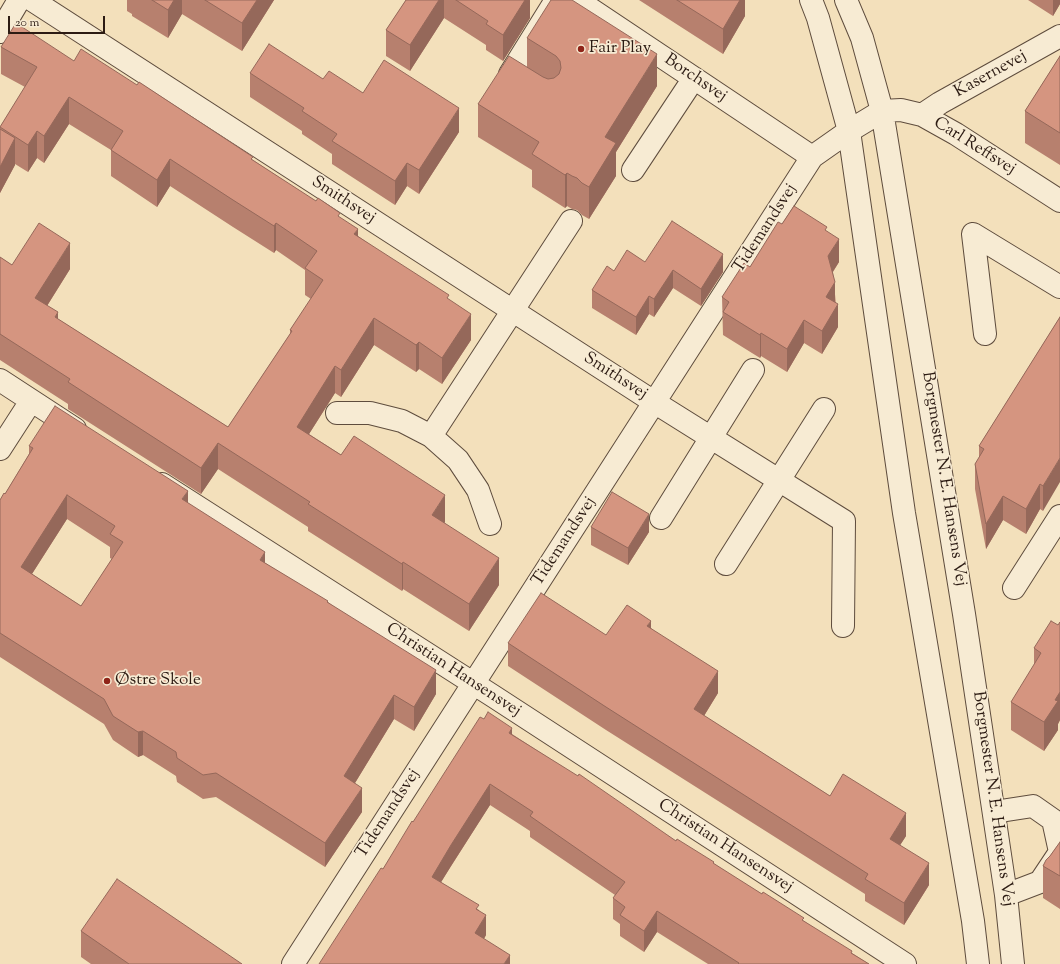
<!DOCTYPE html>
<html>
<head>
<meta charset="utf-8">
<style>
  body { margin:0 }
  #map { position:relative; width:1060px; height:964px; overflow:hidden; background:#f3e0bb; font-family:"Sorts Mill Goudy",serif }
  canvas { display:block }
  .scale { position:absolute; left:8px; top:16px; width:97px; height:18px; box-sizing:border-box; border:2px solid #2c1b13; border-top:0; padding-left:5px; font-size:12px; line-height:14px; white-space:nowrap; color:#2c1b13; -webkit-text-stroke:3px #f7ebd3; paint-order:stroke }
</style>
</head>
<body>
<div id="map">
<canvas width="1060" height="964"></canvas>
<div class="scale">20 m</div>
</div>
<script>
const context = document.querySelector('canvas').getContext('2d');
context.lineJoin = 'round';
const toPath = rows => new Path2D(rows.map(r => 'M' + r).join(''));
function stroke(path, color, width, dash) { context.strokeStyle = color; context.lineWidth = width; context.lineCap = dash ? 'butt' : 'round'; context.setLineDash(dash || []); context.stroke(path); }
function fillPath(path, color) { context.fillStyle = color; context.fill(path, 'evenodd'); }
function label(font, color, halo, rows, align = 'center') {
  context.font = font + ' "Sorts Mill Goudy",serif'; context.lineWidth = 3.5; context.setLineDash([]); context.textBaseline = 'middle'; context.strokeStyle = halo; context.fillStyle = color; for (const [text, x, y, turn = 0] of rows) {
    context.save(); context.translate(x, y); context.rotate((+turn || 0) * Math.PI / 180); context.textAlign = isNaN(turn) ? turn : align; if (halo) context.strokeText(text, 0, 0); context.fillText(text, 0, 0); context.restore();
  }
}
const minor = toPath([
  [32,0,654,402,844,521,843,626],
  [577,0,812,157],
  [811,0,818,18,849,131,904,513,973,921,978,964],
  [846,0,862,38,882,111,964,614,1006,895,1013,964],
  [0,32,19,0],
  [523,82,510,74,556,0],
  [922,115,940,103,1060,36],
  [633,170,694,78],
  [985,334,973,234,1060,287],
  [0,380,75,429],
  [337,413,370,413,402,421,431,436,458,460,478,490,490,524],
  [431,436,571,221],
  [0,449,31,401],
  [162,484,493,696,905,964],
  [661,518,753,370],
  [726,564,824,409],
  [1014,588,1060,516],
  [994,812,1033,806,1053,820,1060,852,1040,882,1006,895],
  [293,964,812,157,849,131,882,111,901,110,922,115,956,134,1060,201]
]);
stroke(minor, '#5e4c3d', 24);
stroke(minor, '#f7ebd3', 22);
fillPath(toPath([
  [127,0,274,0,242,51,182,14,168,38,132,16,132,14,127,11],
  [406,0,530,0,530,18,503,61,486,50,486,45,444,18,410,71,386,56,386,30],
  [639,0,745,0,745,16,723,54],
  [1028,0,1060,0,1060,4,1053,16],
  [527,38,657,86,616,152,616,176,589,219,582,215,577,210,572,209,567,206,565,208,532,187,532,170,478,137,478,104,527,67],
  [1,47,74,61,253,160,340,218,358,236,449,300,471,340,442,384,419,369,416,372,374,345,341,397,335,393,309,434,445,522,444,523,499,585,469,631,403,589,402,591,308,531,308,527,218,469,201,494,68,409,68,404,0,360,0,257,12,265,70,269,47,306,58,319,228,427,290,334,290,330,311,299,305,295,305,270,276,250,274,253,233,227,170,186,157,207,111,176,111,150,69,124,44,163,37,158,28,172,15,164,15,165,0,193,0,127,25,87,1,74],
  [1060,56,1060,165,1025,143,1025,111],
  [250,73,323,79,363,93,459,132,419,194,407,186,395,205,332,164,332,154,302,134,302,131,250,97],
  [782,224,827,232,839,262,833,272,838,327,822,354,804,343,787,372,761,356,760,358,723,335,722,297,750,267],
  [645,262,723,272,701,306,673,288,654,317,649,314,636,335,592,308,592,290,614,271],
  [1060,317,1043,511,1040,509,1026,534,1003,520,986,549,975,489,975,464,979,458,979,446],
  [29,446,188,503,265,563,328,602,436,694,414,731,394,719,355,783,362,812,325,867,216,797,203,799,177,782,176,776,143,755,138,757,113,740,104,724,0,657,0,500,5,494,29,454],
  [67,519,110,547,110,558,112,559,81,606,32,574],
  [591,527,649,532,628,565,591,545],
  [1060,622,1060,720,1058,724,1058,730,1044,751,1011,730,1011,702,1034,666,1034,648,1058,625],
  [651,628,718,693,704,716,830,796,906,836,900,845,929,885,904,925,865,901,865,894,606,730,508,666,508,643,606,635],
  [512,734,676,841,714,864,804,921,852,953,869,964,708,964,657,932,644,952,620,936,620,924,613,919,613,898,615,895,530,837,530,831,490,805,441,882,479,910,486,935,484,939,510,964,383,869,413,822],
  [1060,842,1060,909,1043,898,1043,866,1050,856],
  [81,931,242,964,91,964,81,957]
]), '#b7806e');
fillPath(toPath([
  [174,0,182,0,182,14,168,38,168,10],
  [257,0,274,0,242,51,242,23],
  [439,0,444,0,444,18,410,71,410,45],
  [525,0,530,0,530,18,503,61,503,35],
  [740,0,745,0,745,16,723,54,723,29],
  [1053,0,1060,0,1060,4,1053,16],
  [657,54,657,86,616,152,616,176,589,219,589,187,605,137],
  [69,97,69,124,44,163,44,136],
  [459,108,459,132,419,194,419,170],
  [37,131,37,158,28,172,28,145],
  [15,138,15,165,0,193,0,167],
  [170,159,170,186,157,207,157,180],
  [407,163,407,186,395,205,395,181],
  [567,173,567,206,565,208,565,175],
  [276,223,276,250,274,253,274,226],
  [358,229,358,256,354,234],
  [839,239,839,262,828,279,828,256],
  [70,243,70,269,35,325,35,298],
  [723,254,723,272,701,306,701,289],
  [673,270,673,288,654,317,654,299],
  [835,282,835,305,826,297],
  [649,296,649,314,636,335,636,317],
  [838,304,838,327,822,354,822,331],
  [58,312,58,339,55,317],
  [471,314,471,340,442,384,442,358],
  [374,318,374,345,341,397,341,370],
  [804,320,804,343,787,372,787,349],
  [761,333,761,356,760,358,760,335],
  [419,342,419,369,416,372,416,345],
  [335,366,335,393,297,453,297,427],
  [218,443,218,469,201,494,201,468],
  [1060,458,1060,482,1043,511,1043,486],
  [1040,484,1040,509,1026,534,1026,509],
  [188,491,188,515,182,499],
  [67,495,67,519,21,591,21,567],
  [445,495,445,522,432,542,432,515],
  [1003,496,1003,520,986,549,986,524],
  [649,514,649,532,628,565,628,548],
  [265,552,265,577,260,560],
  [499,558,499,585,469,631,469,604],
  [403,562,403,589,402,591,402,564],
  [651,621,651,643,647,626],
  [436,670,436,694,414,731,414,707],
  [718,671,718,693,694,732,694,709],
  [1060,692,1060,720,1058,724,1058,730,1044,751,1044,722,1055,700],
  [394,695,394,719,344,801,344,776],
  [512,728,512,749,509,733],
  [143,731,143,755,138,757,138,732],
  [490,784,490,805,451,866,432,897,432,877,451,845],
  [362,788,362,812,325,867,325,843],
  [906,813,906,836,890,861,890,839],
  [929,863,929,885,904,925,904,903],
  [657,911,657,932,644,952,644,931],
  [486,915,486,935,475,954,475,933],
  [510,955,510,964,504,964]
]), '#95685a');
const building = toPath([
  [152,0,174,0,168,10,152,0],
  [205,0,257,0,242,23,205,0],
  [406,0,439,0,410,45,386,30,406,0],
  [456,0,525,0,503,35,486,24,488,21,456,0],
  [551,0,572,0,657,54,605,137,616,143,589,187,582,183,577,178,572,176,567,173,565,175,532,154,539,142,478,104,509,56,543,77,548,79,554,78,559,74,561,68,560,61,556,56,527,38,551,0],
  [677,0,740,0,723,29,677,0],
  [16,23,74,61,81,49,137,85,139,82,253,157,251,159,316,201,318,198,340,213,338,216,358,229,354,234,449,295,447,298,471,314,442,358,419,342,416,345,374,318,341,370,335,366,297,427,341,455,354,436,445,495,432,515,499,558,469,604,403,562,402,564,308,504,310,502,218,443,201,468,68,382,70,379,0,334,0,257,12,265,39,223,70,243,35,298,58,312,55,317,228,427,292,331,290,330,323,280,305,268,317,251,276,223,274,226,233,200,170,159,157,180,111,150,123,131,69,97,44,136,37,131,28,145,0,127,37,67,1,47,16,23],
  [269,44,323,79,329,71,363,93,384,60,459,108,419,170,407,163,395,181,332,141,337,134,302,111,304,108,250,73,269,44],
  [1060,56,1060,133,1025,111,1060,56],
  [0,129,15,138,0,167,0,129],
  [794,206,827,227,825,230,839,239,828,256,835,282,826,297,838,304,822,331,804,320,787,349,761,333,760,335,723,312,729,302,722,297,744,263,750,267,778,222,782,224,794,206],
  [672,221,723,254,701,289,673,270,654,299,649,296,636,317,592,290,607,266,614,271,627,250,645,262,672,221],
  [1060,317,1060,458,1043,486,1040,484,1026,509,1003,496,986,524,975,464,984,449,979,446,1060,317],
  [55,406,188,491,182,499,265,552,260,560,328,601,327,602,436,670,414,707,394,695,344,776,362,788,325,843,216,773,203,775,177,758,176,752,143,731,138,732,113,716,104,699,0,633,0,500,4,493,5,494,33,448,29,446,55,406],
  [67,495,115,526,110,534,123,542,81,606,21,567,67,495],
  [612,492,649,514,628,548,591,527,612,492],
  [541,593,606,635,627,605,651,621,647,626,718,671,694,709,830,796,843,774,906,813,890,839,929,863,904,903,865,879,868,874,606,707,508,643,541,593],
  [1051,621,1058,625,1060,622,1060,692,1055,700,1058,701,1044,722,1011,702,1041,653,1034,648,1051,621],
  [488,712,512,728,509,733,578,776,579,774,676,841,677,839,714,862,713,863,762,894,763,892,804,918,802,920,852,951,851,953,869,964,738,964,739,963,657,911,644,931,620,915,625,907,613,898,625,882,530,816,533,812,490,784,451,845,432,877,479,905,476,909,486,915,475,933,510,955,504,964,319,964,381,868,383,869,412,821,413,822,480,717,484,719,488,712],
  [1060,842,1060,876,1043,866,1046,860,1050,856,1060,842],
  [117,879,242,964,129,964,81,931,117,879]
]);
fillPath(building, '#d59580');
stroke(building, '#95685a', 1);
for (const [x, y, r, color] of [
  [581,49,4,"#8f2418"],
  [107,681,4,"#8f2418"]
]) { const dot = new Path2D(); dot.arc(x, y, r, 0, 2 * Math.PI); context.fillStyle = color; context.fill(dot); stroke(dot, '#f7ebd3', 1.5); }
label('17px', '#2c1b13', '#f7ebd3', [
  ["Fair Play",589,49],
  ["Østre Skole",115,681]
], 'left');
label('17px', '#2c1b13', '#f7ebd3', [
  ["Kasernevej",991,75,-29],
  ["Borchsvej",695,79,34],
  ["Carl Reffsvej",974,147,32],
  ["Smithsvej",343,201,33],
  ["Tidemandsvej",766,229,-57],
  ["Smithsvej",615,377,33],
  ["Borgmester N. E. Hansens Vej",943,479,81],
  ["Tidemandsvej",565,542,-57],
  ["Christian Hansensvej",453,671,33],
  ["Borgmester N. E. Hansens Vej",992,799,82],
  ["Tidemandsvej",389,814,-57],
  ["Christian Hansensvej",725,847,33]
]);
</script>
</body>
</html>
